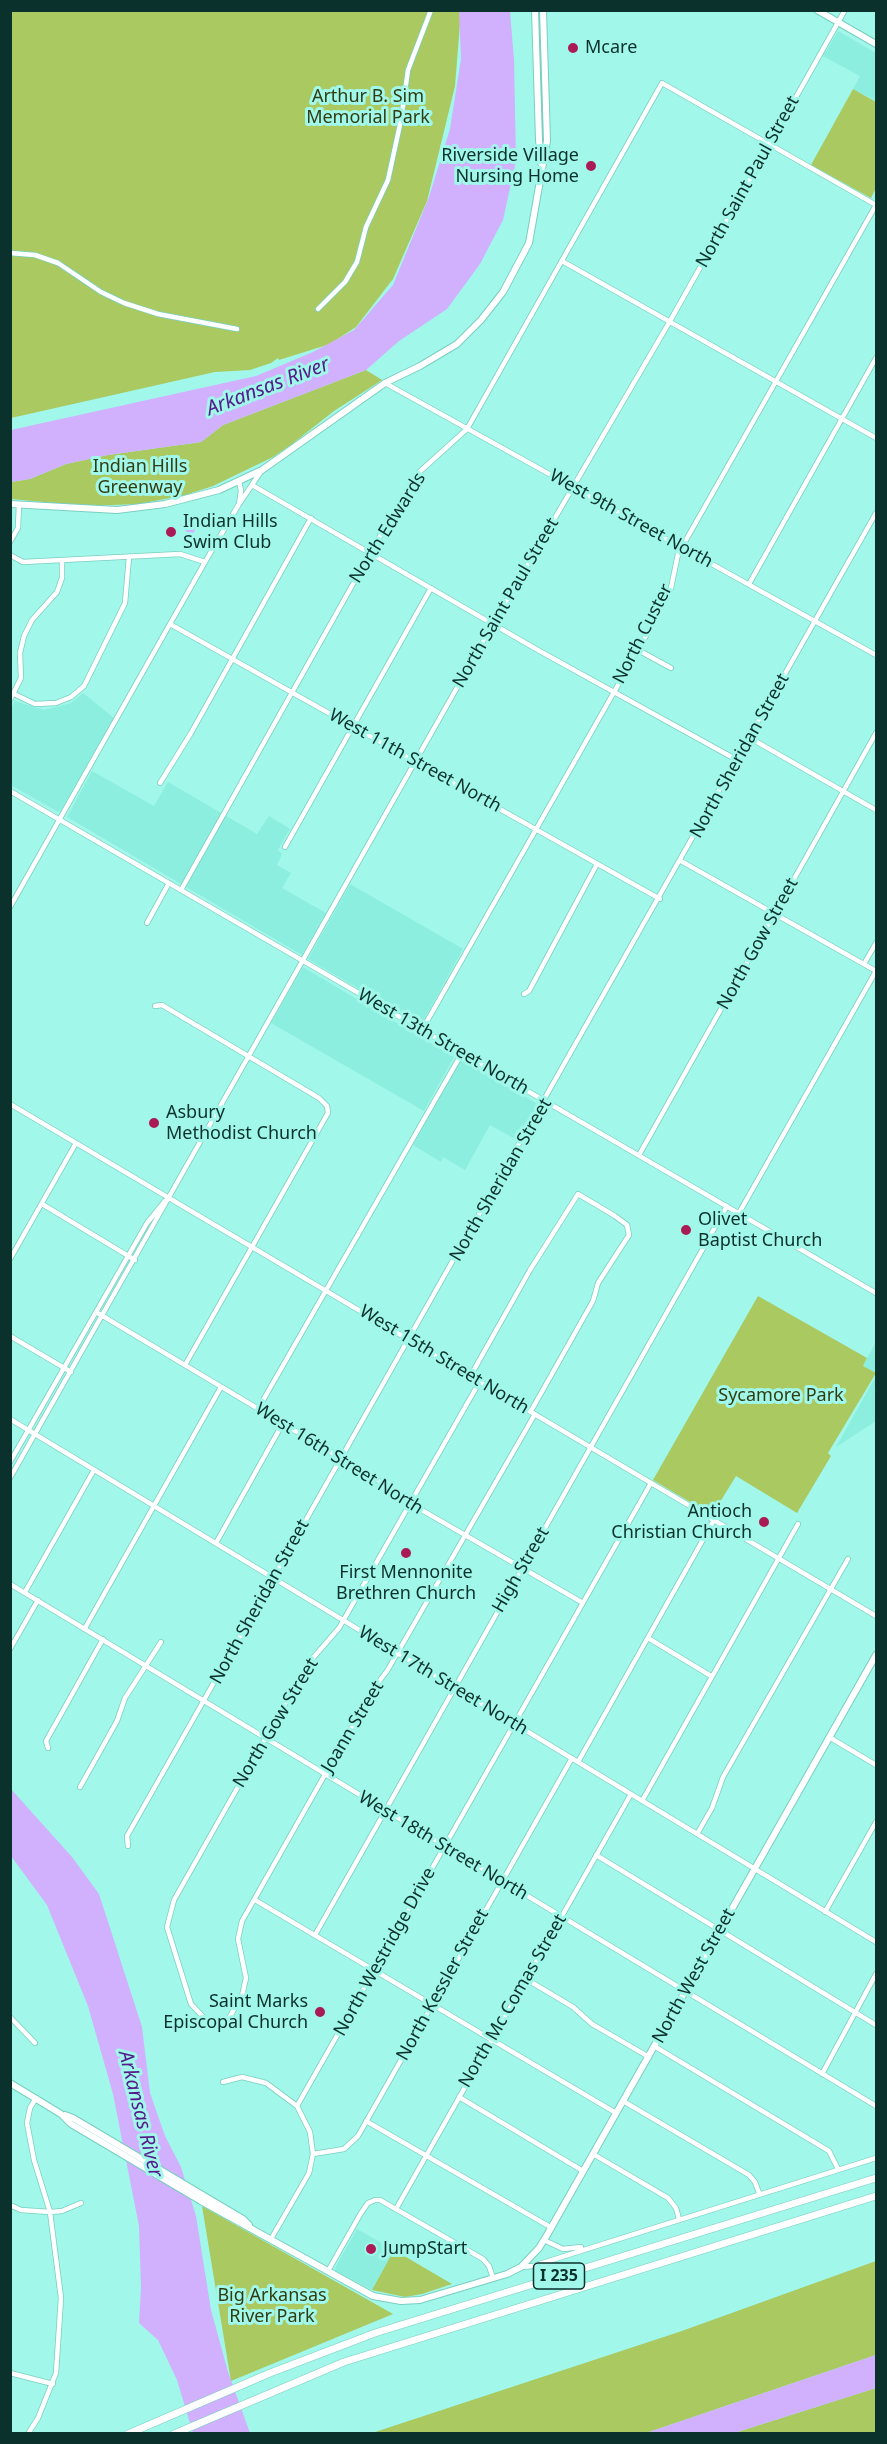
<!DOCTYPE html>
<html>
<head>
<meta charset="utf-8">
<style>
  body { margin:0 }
  #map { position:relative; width:887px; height:2444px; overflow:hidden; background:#a1f7e9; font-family:"Noto Sans",sans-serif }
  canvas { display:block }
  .frame { position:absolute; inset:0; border:12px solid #0b312c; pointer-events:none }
</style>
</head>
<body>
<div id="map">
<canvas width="887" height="2444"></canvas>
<div class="frame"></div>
</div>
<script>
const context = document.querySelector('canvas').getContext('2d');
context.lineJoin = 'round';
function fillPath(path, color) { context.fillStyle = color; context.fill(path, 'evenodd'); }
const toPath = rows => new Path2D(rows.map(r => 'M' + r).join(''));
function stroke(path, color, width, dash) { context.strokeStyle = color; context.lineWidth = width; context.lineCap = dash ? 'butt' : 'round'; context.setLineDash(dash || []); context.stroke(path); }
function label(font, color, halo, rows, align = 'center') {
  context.font = font + ' "Noto Sans",sans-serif'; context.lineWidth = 6; context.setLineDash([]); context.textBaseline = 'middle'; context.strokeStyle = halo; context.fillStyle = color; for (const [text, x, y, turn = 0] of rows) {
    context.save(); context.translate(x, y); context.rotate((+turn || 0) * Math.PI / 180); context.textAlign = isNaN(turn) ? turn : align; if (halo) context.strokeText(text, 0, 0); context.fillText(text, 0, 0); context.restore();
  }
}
fillPath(toPath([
  [838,31,876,53,876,101,853,89,860,76,823,56],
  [83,693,114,718,61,810,58,812,11,785,11,708,15,701,44,710,56,707,71,703],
  [92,771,154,806,168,782,257,834,269,816,290,829,278,850,282,854,277,865,291,873,282,888,326,913,302,955,67,817],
  [350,884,463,949,421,1025,308,959],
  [303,967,454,1057,424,1111,271,1023],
  [461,1059,539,1105,519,1141,490,1125,465,1170,443,1157,441,1162,413,1145],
  [876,1342,876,1374,863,1366],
  [876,1376,876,1421,836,1447],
  [357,2229,394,2250,372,2290,336,2271,335,2268]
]), '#8ceedf');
fillPath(toPath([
  [11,11,461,11,455,86,427,201,393,279,356,327,330,344,279,360,278,358,271,363,250,370,215,372,11,418],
  [853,89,876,102,876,188,871,198,811,165],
  [366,370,382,380,334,411,292,444,273,457,213,486,185,495,139,504,85,506,11,499,11,482,30,479,66,464,108,455,201,442,223,425],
  [758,1296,867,1358,863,1366,876,1373,828,1453,831,1456,797,1513,736,1476,712,1515,653,1480],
  [202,2206,287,2254,393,2314,231,2381],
  [394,2250,452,2284,422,2294,405,2297,372,2290],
  [876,2261,876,2355,646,2433,372,2433,679,2332],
  [876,2388,876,2433,734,2433]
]), '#aac960');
fillPath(toPath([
  [459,11,510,11,514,60,516,161,503,220,480,264,447,309,399,341,366,370,223,425,201,442,108,455,66,464,30,479,11,482,11,430,256,376,313,352,354,330,393,285,429,197,450,129,461,59],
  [195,517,199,521,194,532,190,535,180,525],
  [10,1788,72,1857,99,1894,142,2027,150,2093,165,2136,181,2167,196,2216,211,2310,228,2372,250,2433,193,2433,177,2380,158,2340,139,2323,141,2288,139,2226,113,2094,88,2006,47,1905,11,1856],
  [876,2355,876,2388,734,2433,646,2433]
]), '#d1b0fe');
const minor = toPath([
  [10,253,35,255,58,263,101,292,124,303,158,314,237,329],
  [562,261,876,438],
  [318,309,345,282,357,262,366,227,388,180,401,120,408,70,431,10],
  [385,383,876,655],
  [252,485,536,649,737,760],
  [239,504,241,491,239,481],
  [10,542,18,528,19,504],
  [10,555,23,562,180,554,205,562],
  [749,584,876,358],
  [170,624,660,899],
  [638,650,671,668],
  [10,692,35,704,56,703,71,697,84,686,125,603,129,557],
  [10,700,21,678,20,653,24,636,32,620,57,592,62,578,62,561],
  [750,738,876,810],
  [160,783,191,733,311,518],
  [10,791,876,1293],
  [285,847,431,588],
  [681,861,876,971],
  [181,890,394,511,416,475,467,429,662,83,876,205],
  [10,907,205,562,239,504,262,470],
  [147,923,169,883],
  [864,964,876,943],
  [524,994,529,991,597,864],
  [155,1006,162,1005,319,1098,327,1106,328,1113,185,1365],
  [422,1030,651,627,671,588,678,554,876,205],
  [10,1104,876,1616],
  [639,1155,876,733],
  [42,1204,135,1260],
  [739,1213,876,971],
  [10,1259,76,1143],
  [96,1312,406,1497,413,1505,583,1603],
  [10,1336,71,1372],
  [471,1375,530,1270,578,1194,615,1216,627,1225,629,1235,598,1283,593,1301,531,1411],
  [480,1381,339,1628,313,1658,295,1686,174,1900,167,1927,191,2004,207,2021,217,2025,226,2023,242,1996,246,1978,238,1939,242,1921,374,1688,387,1671,535,1414],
  [258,1409,462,1053],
  [10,1419,876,1942],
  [10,1462,147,1223,165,1201],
  [10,1478,493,624,670,321,845,10],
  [216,1543,283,1423],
  [10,1584,876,2106],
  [25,1592,94,1470],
  [85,1628,221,1387],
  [648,1638,711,1676],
  [10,1649,38,1600],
  [829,1737,876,1765],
  [48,1748,46,1741,103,1639],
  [578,1762,714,1520],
  [80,1787,117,1721,125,1698,161,1642],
  [642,1801,798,1524],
  [697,1834,712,1808,723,1777,848,1559],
  [128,1846,127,1836,131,1829,876,513],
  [596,1855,876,2025],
  [255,1900,616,2113],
  [825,1912,876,1822],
  [315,1935,727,1206],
  [526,1979,573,2007,592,2024,649,2057],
  [10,2017,35,2043],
  [654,2046,829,2151,838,2169],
  [822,2074,876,1974],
  [223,2082,242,2077,266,2083,297,2106,310,2132,313,2154,309,2173,271,2239],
  [459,2097,583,2171],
  [623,2101,749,2175,755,2182,759,2193],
  [297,2106,651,1483],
  [366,2121,552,2228],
  [313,2154,344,2149,358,2136,572,1758],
  [593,2154,668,2198,676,2208,679,2219],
  [10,2205,21,2210,50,2212,62,2211,81,2203],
  [396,2209,631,1794],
  [544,2240,563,2249,581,2247],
  [521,2267,533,2266,876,2158],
  [328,2271,361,2213,368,2203,375,2200,380,2200,483,2259,489,2266,493,2278],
  [10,2373,53,2384],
  [28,2434,38,2418,56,2373,61,2298,50,2212,34,2160,27,2123,30,2108,36,2098]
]);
const major = toPath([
  [535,10,539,140,541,163],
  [817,10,876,44],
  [10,504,117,510,165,504,219,490,262,470,385,383,420,366,457,344,481,320,503,292,529,243,547,141,543,10],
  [10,2083,61,2114,71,2124,201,2201,373,2296,401,2301,420,2300,507,2274,521,2267,539,2248,547,2235,876,1655],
  [65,2115,73,2118,221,2206,243,2219,249,2225]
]);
const highway = toPath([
  [128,2434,270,2373,375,2333,876,2178],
  [174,2434,344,2362,876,2196]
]);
stroke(minor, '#79cfc1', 6);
stroke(major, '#79cfc1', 8);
stroke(highway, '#79cfc1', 8);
stroke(minor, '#fff', 4.5);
stroke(major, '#fff', 6);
stroke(highway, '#fff', 7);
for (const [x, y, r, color] of [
  [573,48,6,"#aa1a55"],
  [591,166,6,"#aa1a55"],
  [171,532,6,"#aa1a55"],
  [154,1123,6,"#aa1a55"],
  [686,1230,6,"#aa1a55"],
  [764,1522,6,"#aa1a55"],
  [406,1553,6,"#aa1a55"],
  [320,2012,6,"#aa1a55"],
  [371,2249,6,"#aa1a55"]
]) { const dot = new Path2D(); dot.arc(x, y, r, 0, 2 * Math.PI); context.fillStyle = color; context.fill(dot); stroke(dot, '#a1f7e9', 2); }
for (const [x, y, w] of [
  [559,2276,51]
]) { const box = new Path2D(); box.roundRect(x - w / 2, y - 13, w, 26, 4.5); context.fillStyle = '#a1f7e9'; context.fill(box); stroke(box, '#0b312c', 1.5); }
label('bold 16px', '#0b312c', null, [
  ["I 235",559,2276]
]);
label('18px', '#0b312c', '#a1f7e9', [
  ["Mcare",585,48],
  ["Riverside Village",579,156,"right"],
  ["Nursing Home",579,177,"right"],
  ["Indian Hills",183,522],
  ["Swim Club",183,543],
  ["Asbury",166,1113],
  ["Methodist Church",166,1134],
  ["Olivet",698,1220],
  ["Baptist Church",698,1241],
  ["Antioch",752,1512,"right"],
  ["Christian Church",752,1533,"right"],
  ["First Mennonite",406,1573,"center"],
  ["Brethren Church",406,1594,"center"],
  ["Saint Marks",308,2002,"right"],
  ["Episcopal Church",308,2023,"right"],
  ["JumpStart",383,2249]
], 'left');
label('18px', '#313d11', '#a1f7e9', [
  ["Arthur B. Sim",368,97],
  ["Memorial Park",368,118],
  ["Indian Hills",140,467],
  ["Greenway",140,488],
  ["Sycamore Park",781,1396],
  ["Big Arkansas",272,2296],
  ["River Park",272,2317]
]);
label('18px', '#0b312c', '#a1f7e9', [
  ["North Saint Paul Street",748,182,-61],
  ["West 9th Street North",631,519,29],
  ["North Edwards",388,528,-58],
  ["North Saint Paul Street",506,603,-60],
  ["North Custer",643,634,-63],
  ["North Sheridan Street",740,756,-61],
  ["West 11th Street North",415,761,29],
  ["North Gow Street",758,944,-61],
  ["West 13th Street North",443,1042,30],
  ["North Sheridan Street",501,1180,-60],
  ["West 15th Street North",444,1360,31],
  ["West 16th Street North",339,1459,32],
  ["High Street",521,1570,-60],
  ["North Sheridan Street",260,1602,-61],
  ["West 17th Street North",443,1681,31],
  ["North Gow Street",276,1723,-59],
  ["Joann Street",353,1727,-59],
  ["West 18th Street North",443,1846,31],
  ["North Westridge Drive",385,1952,-61],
  ["North West Street",694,1976,-61],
  ["North Kessler Street",443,1985,-61],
  ["North Mc Comas Street",513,2001,-60]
]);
label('italic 20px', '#561b8a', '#a1f7e9', [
  ["Arkansas River",268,387,-21],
  ["Arkansas River",140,2114,76]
]);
</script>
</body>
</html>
